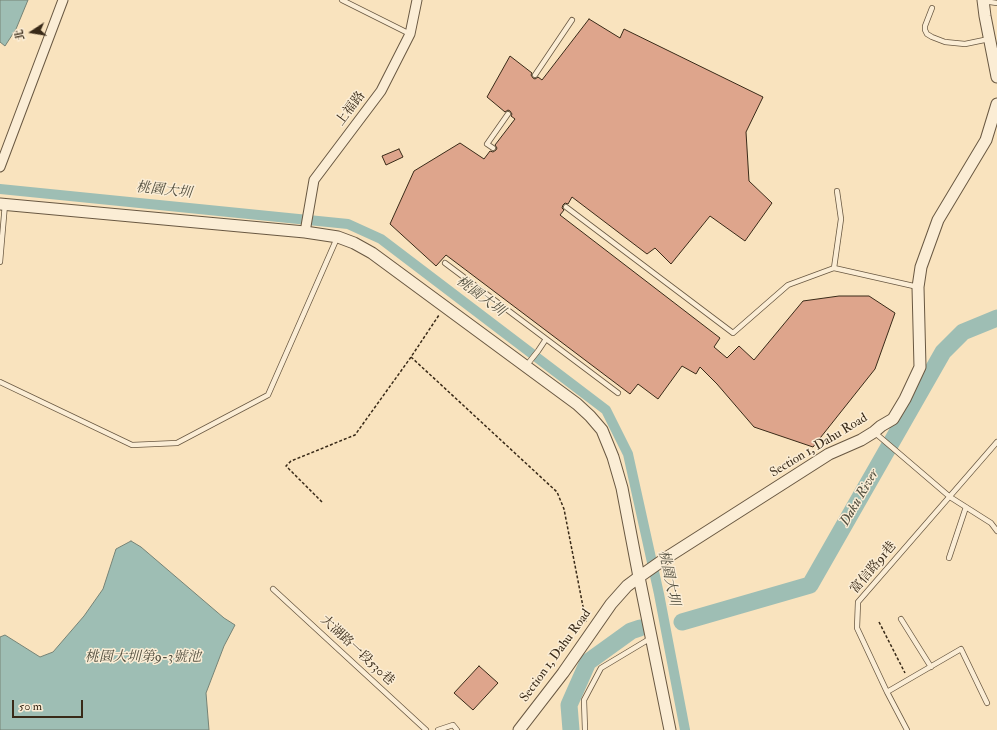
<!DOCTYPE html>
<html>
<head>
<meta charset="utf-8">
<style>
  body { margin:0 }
  #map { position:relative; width:997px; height:730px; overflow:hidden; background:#f9e3be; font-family:"IM FELL Double Pica","Noto Serif TC",serif }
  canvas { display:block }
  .north { position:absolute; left:12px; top:12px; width:40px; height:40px; -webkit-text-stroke:3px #fbedd5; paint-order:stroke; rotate:258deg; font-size:11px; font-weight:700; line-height:16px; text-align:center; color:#392a18 }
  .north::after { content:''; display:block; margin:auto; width:14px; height:18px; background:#392a18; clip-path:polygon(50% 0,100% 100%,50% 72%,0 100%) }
  .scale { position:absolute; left:12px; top:700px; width:71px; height:18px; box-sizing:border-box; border:2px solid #392a18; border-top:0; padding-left:5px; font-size:12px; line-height:14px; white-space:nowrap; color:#392a18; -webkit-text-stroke:3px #fbedd5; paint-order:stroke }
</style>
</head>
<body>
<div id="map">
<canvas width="997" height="730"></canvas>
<div class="north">北</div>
<div class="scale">50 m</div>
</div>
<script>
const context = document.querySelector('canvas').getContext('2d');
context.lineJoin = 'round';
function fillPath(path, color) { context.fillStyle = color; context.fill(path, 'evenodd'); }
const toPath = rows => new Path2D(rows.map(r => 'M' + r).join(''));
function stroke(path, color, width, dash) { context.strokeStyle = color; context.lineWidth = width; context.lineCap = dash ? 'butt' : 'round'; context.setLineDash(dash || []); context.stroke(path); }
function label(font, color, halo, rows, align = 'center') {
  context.font = font + ' "IM FELL Double Pica","Noto Serif TC",serif'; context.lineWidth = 3; context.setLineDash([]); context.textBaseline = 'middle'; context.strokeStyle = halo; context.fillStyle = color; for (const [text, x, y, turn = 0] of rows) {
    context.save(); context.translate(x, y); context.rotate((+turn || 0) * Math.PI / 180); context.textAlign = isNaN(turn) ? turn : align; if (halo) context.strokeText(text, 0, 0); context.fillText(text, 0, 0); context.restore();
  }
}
const water = toPath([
  [0,0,28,0,16,29,5,46,0,42,0,0],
  [131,541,141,547,224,618,235,625,224,646,206,693,209,730,0,730,0,637,5,635,40,657,53,652,84,616,103,589,116,549,131,541]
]);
fillPath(water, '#9ebeb4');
stroke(water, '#768376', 1);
stroke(toPath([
  [0,189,348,224,381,239,606,410,628,454,659,594,685,730]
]), '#9ebeb4', 10);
stroke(toPath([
  [682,622,810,585,943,352,963,332,997,318],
  [571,730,569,705,588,662,631,631,640,628]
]), '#9ebeb4', 17);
const building = toPath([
  [589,19,620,38,624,29,763,97,746,132,749,181,772,203,745,241,710,216,671,264,655,248,647,254,572,197,568,204,565,203,563,205,562,208,564,210,560,215,720,338,714,347,727,358,739,346,754,360,803,301,839,296,869,296,895,313,875,369,813,447,754,427,717,384,700,367,696,374,682,366,658,399,638,384,630,394,446,255,436,266,390,224,414,171,460,143,484,159,490,151,493,152,496,150,497,148,495,145,515,119,511,116,512,114,510,111,508,110,505,112,487,97,510,56,532,73,531,75,533,78,535,79,538,77,542,80,589,19],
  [399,149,403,157,386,165,382,156,399,149],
  [479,666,498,683,473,710,454,693,479,666]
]);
fillPath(building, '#dea58c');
stroke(building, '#392a18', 1);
const service = toPath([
  [342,0,410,34],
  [983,1,997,3],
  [932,8,925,26,925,30,927,34,932,37,945,42,965,44,989,39],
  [535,75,572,20],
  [493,148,487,144,508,114],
  [837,191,841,219,834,268,918,287],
  [566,207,733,333,788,285,834,268],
  [0,262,5,204],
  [445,263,618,393],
  [526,366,538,351,546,339],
  [0,382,132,445,177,443,268,395,337,238],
  [874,432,950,497,991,523,997,531],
  [949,558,966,507],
  [273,589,426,730],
  [901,619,931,667],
  [887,692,961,649,987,703],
  [438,730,453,725,457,730],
  [585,730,584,700,601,668,651,638],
  [907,730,887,692,857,628,858,602,997,442]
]);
const minor = toPath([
  [0,167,63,0],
  [305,232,314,180,381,91,410,34,417,0]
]);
const tertiary = toPath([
  [983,0,985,16,997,77],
  [0,204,305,232,338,237,354,243,372,253,577,404,590,416,602,430,613,457,622,488,639,577,670,730],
  [519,730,563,673,611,604,627,586,639,577,666,558,829,454,861,440,874,432,881,426,893,419,905,399,920,367,918,287,921,267,938,220,986,140,997,104]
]);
stroke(service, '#695842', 6);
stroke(minor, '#695842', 11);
stroke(tertiary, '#695842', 13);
stroke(toPath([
  [411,357,557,492,564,509,586,622],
  [322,502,286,466,291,461,355,435,411,357,439,315],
  [879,622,905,673]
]), '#392a18', 1.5, [3, 2]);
stroke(service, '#fbedd5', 4.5);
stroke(minor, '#fbedd5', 9);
stroke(tertiary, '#fbedd5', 11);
label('13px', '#392a18', '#fbedd5', [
  ["上福路",351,109,-53],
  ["Section 1, Dahu Road",819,446,-31],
  ["富信路91巷",874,568,-50],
  ["大湖路一段530巷",357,651,43],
  ["Section 1, Dahu Road",556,656,-54]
]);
label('italic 14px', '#524f3f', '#fbedd5', [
  ["桃園大圳",164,191,6],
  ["桃園大圳",480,297,37],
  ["Daku River",860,498,-60],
  ["桃園大圳",668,578,78],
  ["桃園大圳第9-3號池",143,658]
]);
</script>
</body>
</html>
